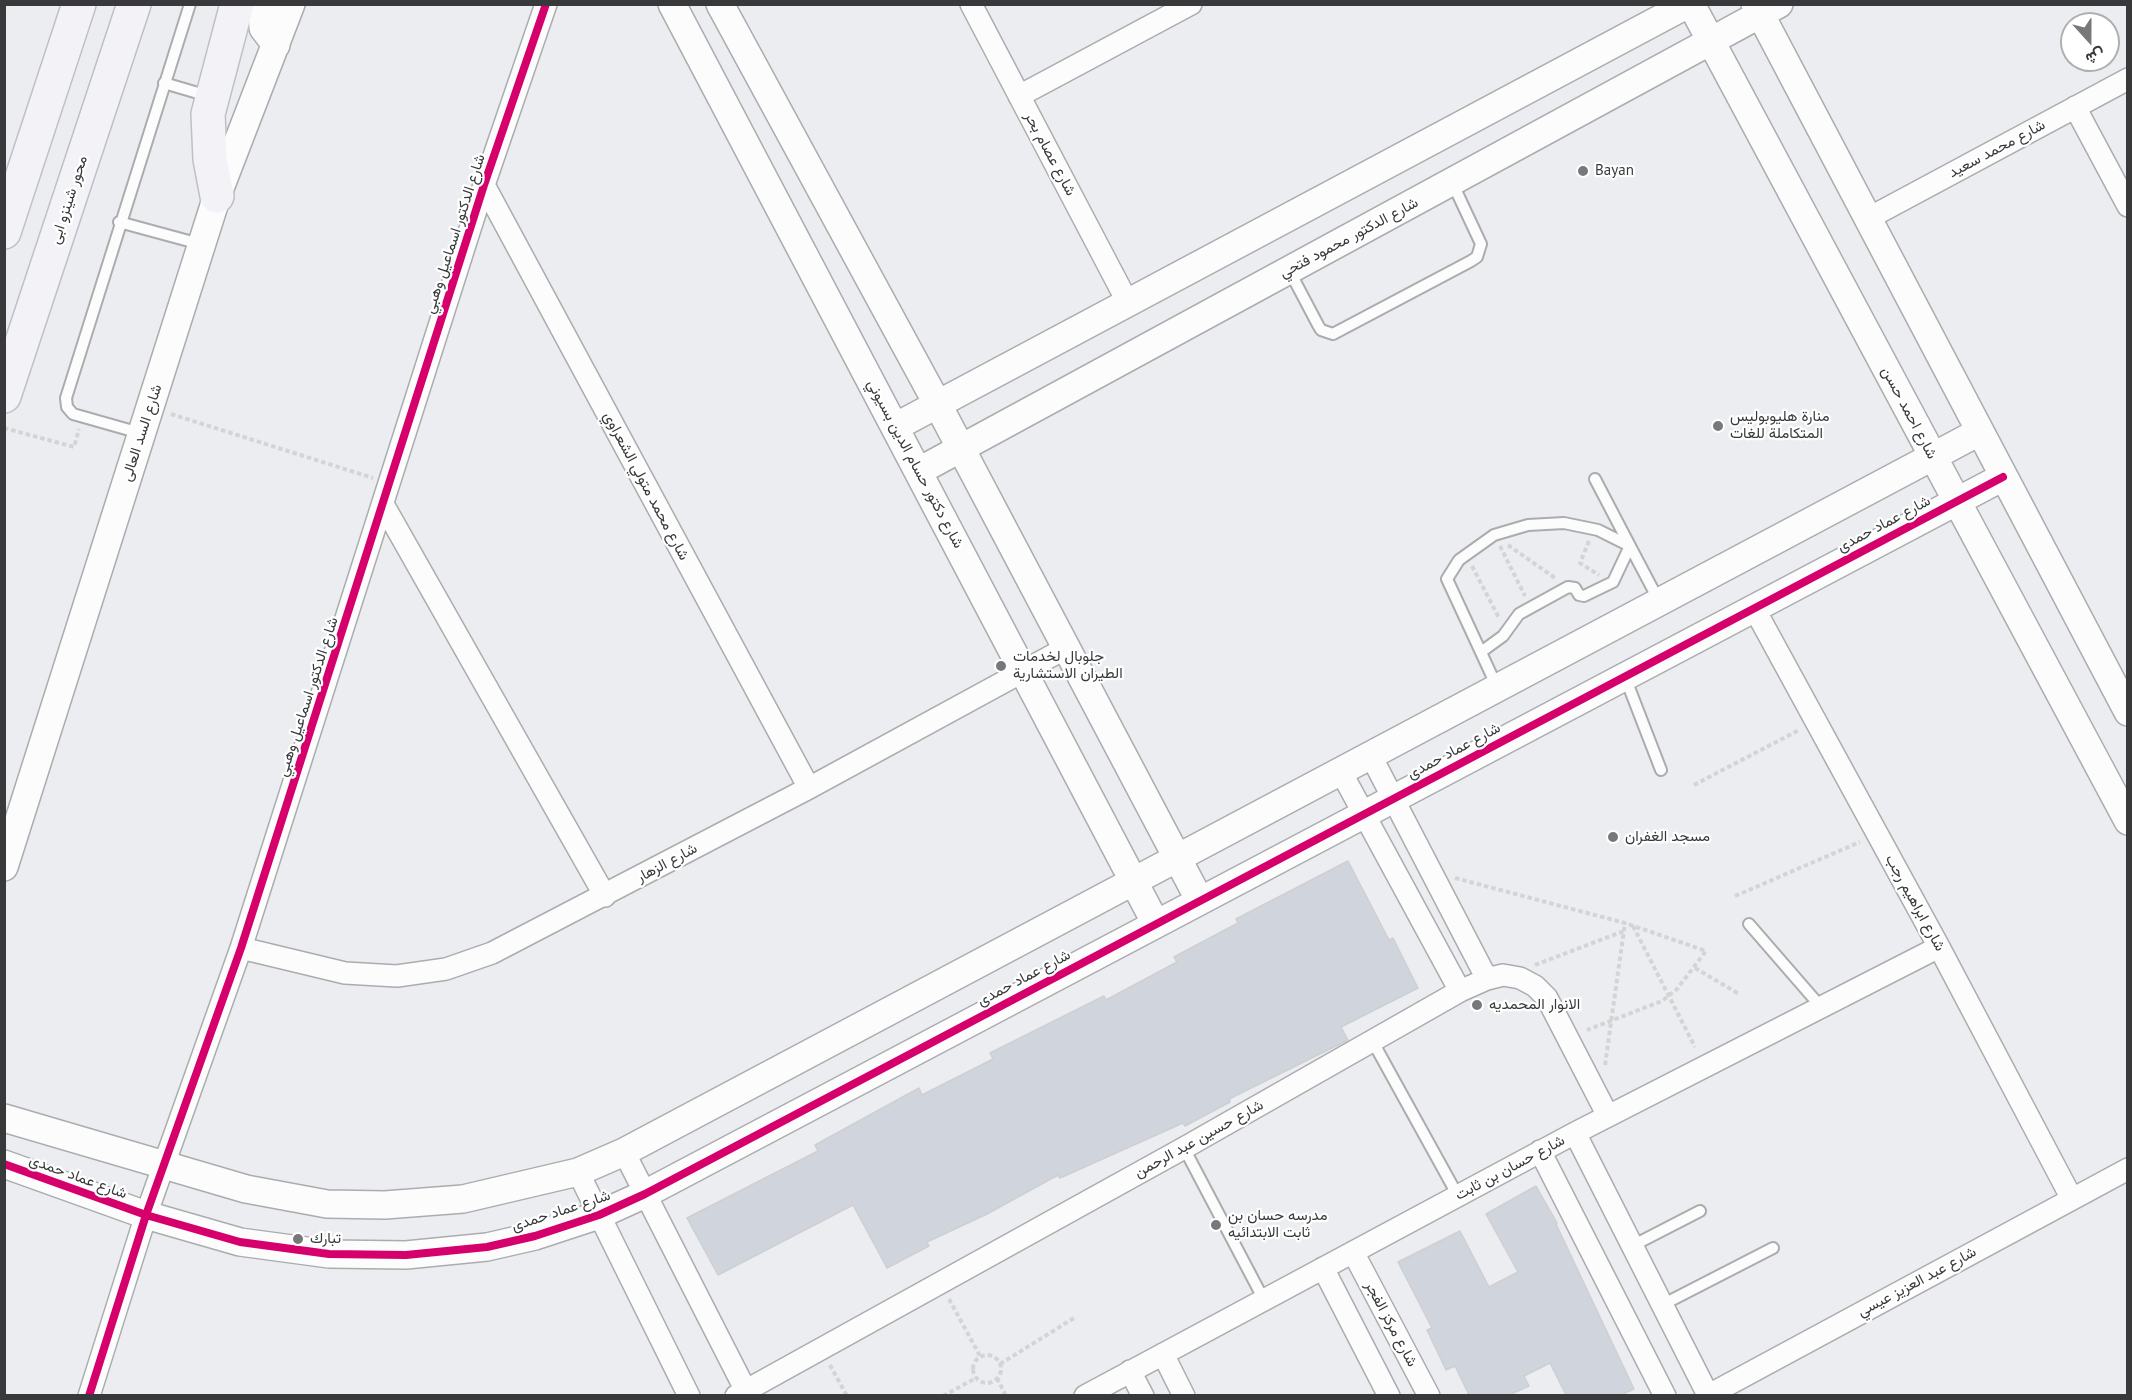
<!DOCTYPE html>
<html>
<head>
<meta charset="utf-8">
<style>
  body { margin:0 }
  #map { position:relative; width:2132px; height:1400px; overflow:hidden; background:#ebedf0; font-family:"PT Sans",Vazirmatn,sans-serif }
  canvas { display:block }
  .frame { position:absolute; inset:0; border:6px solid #37393a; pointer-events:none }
  .north { position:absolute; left:2060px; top:12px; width:60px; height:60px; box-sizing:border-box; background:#fff; border:2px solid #afb0b0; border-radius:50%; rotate:159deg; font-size:16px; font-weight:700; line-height:24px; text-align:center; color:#37393a }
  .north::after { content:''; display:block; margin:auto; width:21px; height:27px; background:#76787a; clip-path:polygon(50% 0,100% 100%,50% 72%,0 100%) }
</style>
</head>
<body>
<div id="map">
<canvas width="2132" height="1400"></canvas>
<div class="frame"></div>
<div class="north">ش</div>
</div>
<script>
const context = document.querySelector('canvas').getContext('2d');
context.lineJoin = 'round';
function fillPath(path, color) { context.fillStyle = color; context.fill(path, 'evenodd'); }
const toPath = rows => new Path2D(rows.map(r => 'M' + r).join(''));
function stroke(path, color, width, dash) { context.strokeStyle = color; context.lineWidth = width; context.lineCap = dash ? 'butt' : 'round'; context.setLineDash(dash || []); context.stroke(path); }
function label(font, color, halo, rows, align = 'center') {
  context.font = font + ' "PT Sans",Vazirmatn,sans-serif'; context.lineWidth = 4.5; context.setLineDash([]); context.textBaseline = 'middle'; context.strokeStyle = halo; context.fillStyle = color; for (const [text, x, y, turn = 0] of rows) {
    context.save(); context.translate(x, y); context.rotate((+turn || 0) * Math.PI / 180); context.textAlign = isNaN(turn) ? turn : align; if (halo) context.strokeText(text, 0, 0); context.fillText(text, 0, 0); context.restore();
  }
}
const building = toPath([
  [1348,861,1389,940,1393,938,1418,988,1341,1027,1348,1040,1229,1099,1230,1102,1185,1126,1183,1123,1060,1178,1058,1175,987,1214,927,1242,929,1246,887,1268,853,1205,718,1275,687,1218,818,1151,815,1145,919,1088,922,1095,993,1059,990,1053,1104,996,1106,1000,1177,962,1174,957,1238,923,1236,919,1348,861],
  [1536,1186,1557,1223,1556,1224,1634,1389,1621,1395,1566,1395,1550,1363,1524,1376,1529,1386,1509,1395,1469,1395,1455,1366,1446,1370,1427,1330,1432,1328,1398,1262,1460,1231,1489,1287,1518,1272,1486,1214,1536,1186]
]);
fillPath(building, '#d0d5dd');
stroke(building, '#cecfd1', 1.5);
const service = toPath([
  [164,83,208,96],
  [119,222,200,244],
  [1289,270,1318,325,1321,330,1333,334,1471,261,1477,257,1481,244,1452,182],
  [140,433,73,414,67,407,66,398,190,4],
  [1481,652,1503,636,1519,614,1568,587,1575,588,1579,595,1584,596,1613,582,1630,546,1595,479],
  [1625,677,1661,770],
  [1497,687,1447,579,1459,560,1494,535,1528,525,1564,523,1598,530,1630,546,1659,601],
  [1749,924,1821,1007],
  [1373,1042,1458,1196],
  [1184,1148,1264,1300],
  [1632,1246,1700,1211],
  [1662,1305,1773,1248]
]);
const minor = toPath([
  [971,4,1128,303],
  [1019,96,1191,4],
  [2075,107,2128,206],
  [484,185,809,788],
  [1867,219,2128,79],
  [384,506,605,896],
  [1754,608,1939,947,2072,1199],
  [1371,756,1487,979],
  [1340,770,1460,991],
  [241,948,345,973,397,976,446,969,492,953,809,788,1066,648],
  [1575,1133,1708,1395],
  [1540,1151,1665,1396],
  [624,1152,746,1391],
  [578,1172,689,1396],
  [1353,1252,1429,1396],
  [1323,1268,1389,1396],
  [1163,1354,1184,1396],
  [1130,1371,1143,1396],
  [89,1396,146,1215,241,948,484,185,546,4],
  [736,1396,1184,1148,1460,991,1487,979,1503,975,1520,978,1535,986,1547,998,1608,1116],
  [1085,1396,1575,1133,1939,947],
  [1707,1396,2128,1169]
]);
const tertiary = toPath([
  [262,4,263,28,276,45],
  [672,4,1156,924],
  [720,4,938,405,1200,901],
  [1691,4,2128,821],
  [1755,4,2128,712],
  [895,427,1688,4],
  [919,471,1779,4],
  [4,867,217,196,291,4],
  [4,1118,246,1189,327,1204,385,1205,463,1199,578,1172,624,1152,1979,432],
  [4,1164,146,1215,240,1242,329,1254,406,1255,487,1247,535,1236,599,1215,645,1194,2003,477]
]);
const primary = toPath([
  [217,196,210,159,208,114,237,4],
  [4,232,79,4],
  [4,396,134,4]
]);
stroke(service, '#abacae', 14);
stroke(minor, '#abacae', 24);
stroke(tertiary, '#abacae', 30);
stroke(primary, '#bfbfc7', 36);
stroke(toPath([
  [171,414,373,478],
  [4,428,74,447,79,429],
  [1589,541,1580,563,1599,575],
  [1508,545,1555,578],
  [1500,546,1525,596],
  [1472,566,1499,618],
  [1694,785,1799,730],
  [1455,878,1625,923,1706,951,1677,989,1662,1001,1587,1030],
  [1735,896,1860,842],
  [1633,926,1695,1047],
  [1535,965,1624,931],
  [1695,968,1739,994],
  [1605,1065,1625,923],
  [949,1299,980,1356],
  '973 1369a14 14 0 1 1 28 0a14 14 0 1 1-28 0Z',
  [1000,1364,1074,1318],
  [830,1365,847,1396],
  [997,1378,1006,1396],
  [943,1396,976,1378]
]), '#d4d4d5', 4, [4.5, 3]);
stroke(service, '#fcfcfd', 10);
stroke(minor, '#fcfcfd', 21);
stroke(tertiary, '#fcfcfd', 27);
stroke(primary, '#f3f2f7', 33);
stroke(toPath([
  [4,1164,146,1215,240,1242,329,1254,406,1255,487,1247,535,1236,599,1215,645,1194,2003,477],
  [89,1396,146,1215,241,948,484,185,546,4]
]), '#d6006c', 8);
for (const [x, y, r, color] of [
  [1583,171,6,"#76787a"],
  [1718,426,6,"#76787a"],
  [1001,666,6,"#76787a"],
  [1613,837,6,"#76787a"],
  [1477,1005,6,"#76787a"],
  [1216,1225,6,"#76787a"],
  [298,1239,6,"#76787a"]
]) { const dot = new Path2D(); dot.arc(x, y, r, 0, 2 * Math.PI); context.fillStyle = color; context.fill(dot); stroke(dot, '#fff', 2); }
label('15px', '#37393a', '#fff', [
  ["شارع محمد سعيد",1997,149,-28],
  ["شارع عصام بحر",1050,154,62],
  ["محور شينزو ابى",69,200,-72],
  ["شارع الدكتور اسماعيل وهبي",455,234,-72],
  ["شارع الدكتور محمود فتحي",1349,238,-28],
  ["شارع احمد حسن",1909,413,62],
  ["شارع السد العالى",142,433,-72],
  ["شارع دكتور حسام الدين بسيوني",915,464,62],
  ["شارع محمد متولي الشعراوي",646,486,62],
  ["شارع عماد حمدى",1884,524,-28],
  ["شارع الدكتور اسماعيل وهبي",308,697,-72],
  ["شارع عماد حمدى",1454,751,-28],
  ["شارع الزهار",667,863,-28],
  ["شارع ابراهيم رجب",1915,903,61],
  ["شارع عماد حمدى",1024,978,-28],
  ["شارع حسين عبد الرحمن",1199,1139,-29],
  ["شارع حسان بن ثابت",1510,1168,-28],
  ["شارع عماد حمدى",78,1177,20],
  ["شارع عماد حمدى",561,1211,-18],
  ["شارع عبد العزيز عيسي",1917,1282,-28],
  ["شارع مركز الفجر",1391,1324,62]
]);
label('15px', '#37393a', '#fff', [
  ["Bayan",1595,171],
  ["منارة هليوبوليس",1730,417],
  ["المتكاملة للغات",1730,434],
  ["جلوبال لخدمات",1013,657],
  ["الطيران الاستشارية",1013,674],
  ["مسجد الغفران",1625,837],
  ["الانوار المحمديه",1489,1005],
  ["مدرسه حسان بن",1228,1216],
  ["ثابت الابتدائيه",1228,1233],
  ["تبارك",310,1239]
], 'left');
</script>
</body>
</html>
